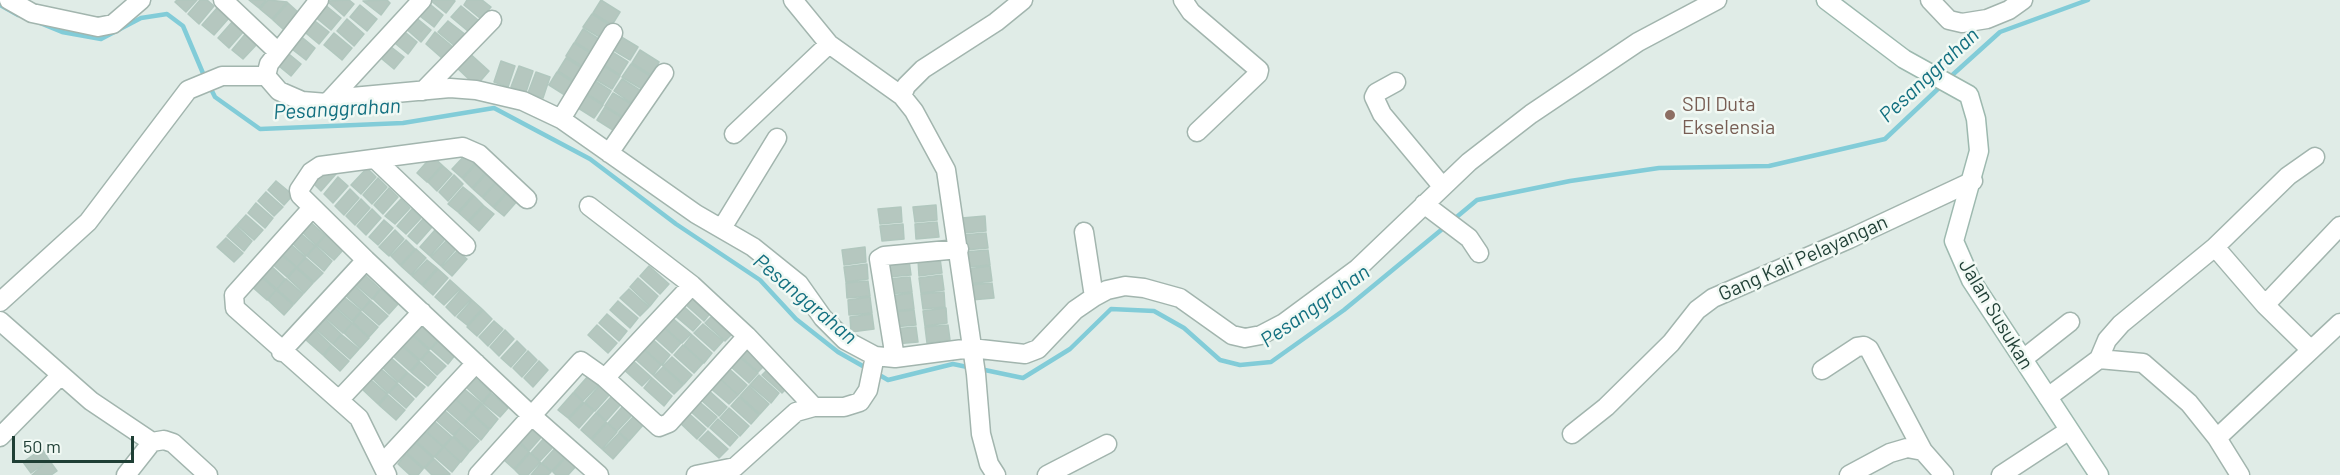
<!DOCTYPE html>
<html>
<head>
<meta charset="utf-8">
<style>
  body { margin:0 }
  #map { position:relative; width:2340px; height:475px; overflow:hidden; background:#e0ece7; font-family:Barlow,sans-serif }
  canvas { display:block }
  .scale { position:absolute; left:12px; top:436px; width:122px; height:27px; box-sizing:border-box; border:3px solid #1f3f35; border-top:0; padding-left:8px; font-size:18px; line-height:21px; white-space:nowrap; color:#1f3f35; -webkit-text-stroke:4px #f1f9f4; paint-order:stroke }
</style>
</head>
<body>
<div id="map">
<canvas width="2340" height="475"></canvas>
<div class="scale">50 m</div>
</div>
<script>
const context = document.querySelector('canvas').getContext('2d');
context.lineJoin = 'round';
const toPath = rows => new Path2D(rows.map(r => 'M' + r).join(''));
function stroke(path, color, width, dash) { context.strokeStyle = color; context.lineWidth = width; context.lineCap = dash ? 'butt' : 'round'; context.setLineDash(dash || []); context.stroke(path); }
function fillPath(path, color) { context.fillStyle = color; context.fill(path, 'evenodd'); }
function label(font, color, halo, rows, align = 'center') {
  context.font = font + ' Barlow,sans-serif'; context.lineWidth = 5; context.setLineDash([]); context.textBaseline = 'middle'; context.strokeStyle = halo; context.fillStyle = color; for (const [text, x, y, turn = 0] of rows) {
    context.save(); context.translate(x, y); context.rotate((+turn || 0) * Math.PI / 180); context.textAlign = isNaN(turn) ? turn : align; if (halo) context.strokeText(text, 0, 0); context.fillText(text, 0, 0); context.restore();
  }
}
stroke(toPath([
  [0,5,18,15],
  [40,23,62,32,101,39,141,18,167,14,183,26,205,78],
  [1949,78,2000,32,2088,0],
  [209,85,215,97,260,129,403,123,494,108,590,159,676,224,760,280,796,319,838,352,868,369],
  [1453,220,1477,200,1570,181,1659,168,1769,166,1885,139,1941,86],
  [980,369,1023,378,1070,349,1111,309,1154,311,1184,328,1220,360,1240,365,1271,362,1344,310,1446,226],
  [876,373,888,380,953,364,972,368]
]), '#82ccd8', 4.5);
const building = toPath([
  [177,0,197,0,186,12,175,2,177,0],
  [200,0,207,0,214,6,199,24,188,14,200,0],
  [249,0,266,0,259,8,249,0],
  [268,0,287,2,272,19,260,9,268,0],
  [349,0,354,4,344,16,327,1,349,0],
  [387,0,390,3,381,15,363,1,387,0],
  [430,0,454,0,455,1,446,13,430,0],
  [467,0,482,0,491,7,481,19,464,5,467,0],
  [601,0,620,12,612,25,593,13,601,0],
  [426,1,443,15,434,27,416,13,426,1],
  [288,3,299,13,284,30,273,20,288,3],
  [324,4,341,18,331,30,314,16,324,4],
  [360,5,377,19,367,31,350,17,360,5],
  [461,6,478,20,469,32,451,17,461,6],
  [217,8,229,18,214,35,202,25,217,8],
  [592,14,611,26,603,39,583,27,592,14],
  [414,16,431,30,421,42,404,27,414,16],
  [311,18,329,32,319,44,301,29,311,18],
  [347,19,364,34,354,46,337,31,347,19],
  [233,21,244,31,229,48,218,38,233,21],
  [448,21,466,35,456,47,438,32,448,21],
  [400,28,417,42,408,54,390,39,400,28],
  [583,29,602,41,594,54,575,42,583,29],
  [247,32,259,42,243,59,232,50,247,32],
  [435,32,453,47,443,59,426,44,435,32],
  [334,33,352,48,342,60,324,45,334,33],
  [298,34,315,48,306,60,288,46,298,34],
  [618,35,638,47,630,60,610,48,618,35],
  [386,43,404,57,394,69,376,54,386,43],
  [574,43,594,55,585,68,566,56,574,43],
  [284,50,301,64,291,76,274,62,284,50],
  [609,50,628,62,620,75,601,63,609,50],
  [640,50,659,62,651,75,632,63,640,50],
  [467,51,489,71,476,86,454,65,467,51],
  [566,58,585,70,577,83,558,71,566,58],
  [501,61,515,66,508,87,494,82,501,61],
  [600,64,620,76,612,89,592,77,600,64],
  [631,64,650,76,642,89,622,77,631,64],
  [519,66,533,71,526,92,511,87,519,66],
  [536,72,550,77,543,98,528,93,536,72],
  [557,72,576,84,568,97,549,85,557,72],
  [592,79,611,91,603,104,584,92,592,79],
  [622,79,641,91,633,104,614,91,622,79],
  [583,93,603,105,594,118,575,106,583,93],
  [613,93,633,105,625,118,605,106,613,93],
  [605,107,624,119,616,132,597,120,605,107],
  [467,153,477,161,462,178,452,169,467,153],
  [432,156,442,165,427,182,417,173,432,156],
  [478,162,487,171,472,188,463,179,478,162],
  [327,165,336,174,321,191,312,182,327,165],
  [443,166,452,174,437,191,428,182,443,166],
  [367,168,376,177,361,194,351,185,367,168],
  [488,172,497,181,482,197,473,189,488,172],
  [454,175,463,184,448,201,439,192,454,175],
  [338,177,348,186,333,203,324,194,338,177],
  [378,178,387,187,372,204,363,195,378,178],
  [276,181,293,195,284,205,268,190,276,181],
  [498,181,508,190,493,207,483,198,498,181],
  [463,187,473,195,458,212,448,204,463,187],
  [389,188,398,197,383,214,374,205,389,188],
  [350,189,359,198,344,215,335,206,350,189],
  [509,191,519,199,504,216,494,208,509,191],
  [266,192,283,207,274,216,258,201,266,192],
  [474,196,483,205,468,221,459,213,474,196],
  [361,199,370,208,355,225,346,216,361,199],
  [401,199,410,208,395,224,385,216,401,199],
  [256,203,273,218,265,228,248,213,256,203],
  [936,205,937,220,915,222,913,207,936,205],
  [484,206,494,214,479,231,469,222,484,206],
  [901,207,902,222,880,224,878,209,901,207],
  [372,209,381,218,366,235,357,226,372,209],
  [412,209,421,218,406,234,397,226,412,209],
  [246,215,263,230,254,240,237,225,246,215],
  [985,216,986,231,964,233,962,218,985,216],
  [423,219,432,227,417,244,408,236,423,219],
  [308,220,325,235,316,245,300,230,308,220],
  [384,220,393,228,378,245,369,237,384,220],
  [937,222,939,237,916,239,915,224,937,222],
  [903,224,904,239,882,241,880,226,903,224],
  [236,226,252,241,244,251,227,236,236,226],
  [395,230,404,239,389,256,379,247,395,230],
  [435,230,445,239,430,256,420,247,435,230],
  [298,231,315,246,306,256,290,241,298,231],
  [986,233,988,248,965,250,963,235,986,233],
  [326,235,343,250,334,260,317,245,326,235],
  [226,238,243,253,234,262,217,247,226,238],
  [406,240,415,249,400,265,391,256,406,240],
  [446,241,456,249,441,266,431,257,446,241],
  [288,242,305,257,297,267,280,252,288,242],
  [316,246,332,261,324,271,307,256,316,246],
  [865,247,866,262,844,265,842,250,865,247],
  [416,249,426,258,411,275,401,266,416,249],
  [988,250,990,265,967,267,965,252,988,250],
  [457,251,467,259,452,276,442,267,457,251],
  [279,253,296,267,287,277,270,262,279,253],
  [306,258,323,273,314,282,297,267,306,258],
  [940,258,942,273,919,276,918,260,940,258],
  [427,260,437,268,422,285,412,276,427,260],
  [909,260,911,275,888,277,886,262,909,260],
  [269,264,285,279,277,289,260,274,269,264],
  [867,264,868,279,846,282,844,267,867,264],
  [649,266,669,284,660,294,640,276,649,266],
  [990,266,992,281,969,284,967,269,990,266],
  [296,268,313,283,304,293,288,278,296,268],
  [438,269,448,278,433,295,423,286,438,269],
  [364,274,380,289,372,299,355,284,364,274],
  [259,275,276,290,267,300,250,285,259,275],
  [942,275,944,290,921,293,919,278,942,275],
  [910,277,912,292,889,294,888,279,910,277],
  [638,278,658,296,650,306,630,287,638,278],
  [286,279,303,294,294,304,277,289,286,279],
  [450,280,460,289,444,305,435,297,450,280],
  [868,281,870,296,847,298,846,283,868,281],
  [992,283,994,298,971,300,969,285,992,283],
  [354,285,370,300,362,310,345,295,354,285],
  [381,289,398,304,389,314,373,299,381,289],
  [629,289,649,307,640,316,620,298,629,289],
  [276,290,293,305,284,315,268,300,276,290],
  [461,290,471,299,455,316,446,307,461,290],
  [944,292,945,307,923,309,921,294,944,292],
  [692,293,712,311,704,321,684,303,692,293],
  [912,293,914,309,891,311,890,296,912,293],
  [344,297,361,311,352,321,335,306,344,297],
  [870,297,872,313,849,315,848,300,870,297],
  [472,300,482,309,467,325,457,317,472,300],
  [371,301,388,316,379,325,362,310,371,301],
  [618,301,638,318,630,328,610,310,618,301],
  [681,304,701,322,693,331,673,314,681,304],
  [335,308,352,323,343,333,326,318,335,308],
  [946,308,947,323,925,326,923,311,946,308],
  [483,310,492,319,477,336,467,327,483,310],
  [914,310,916,325,893,327,892,312,914,310],
  [361,312,378,327,369,337,353,322,361,312],
  [607,314,627,331,619,341,599,323,607,314],
  [714,314,734,332,725,341,705,323,714,314],
  [872,314,874,329,851,332,850,317,872,314],
  [670,316,691,334,682,343,662,325,670,316],
  [325,319,341,334,333,344,316,329,325,319],
  [494,321,503,329,488,346,479,337,494,321],
  [352,323,369,338,360,348,344,333,352,323],
  [422,324,439,339,430,349,413,334,422,324],
  [703,324,723,341,714,351,694,333,703,324],
  [597,325,617,343,608,353,588,335,597,325],
  [661,325,681,343,672,353,652,335,661,325],
  [948,325,950,340,927,343,925,327,948,325],
  [916,327,918,342,895,344,894,329,916,327],
  [315,330,331,345,323,355,306,340,315,330],
  [505,330,514,339,499,356,490,347,505,330],
  [342,335,359,349,350,359,333,344,342,335],
  [412,335,429,350,420,360,403,345,412,335],
  [692,335,712,353,704,363,684,345,692,335],
  [650,337,670,355,662,365,642,347,650,337],
  [440,339,456,354,448,364,431,349,440,339],
  [517,341,526,350,511,367,501,358,517,341],
  [683,345,703,363,694,373,674,355,683,345],
  [747,345,767,363,758,372,738,354,747,345],
  [332,346,349,361,340,371,324,356,332,346],
  [402,346,419,361,410,371,393,356,402,346],
  [641,347,661,365,653,375,633,357,641,347],
  [429,351,446,366,437,375,421,360,429,351],
  [528,351,537,360,522,377,513,368,528,351],
  [737,355,758,373,749,383,729,365,737,355],
  [390,357,407,372,398,382,382,367,390,357],
  [672,357,692,375,684,384,663,366,672,357],
  [631,359,651,377,642,386,622,368,631,359],
  [539,361,548,370,533,387,524,378,539,361],
  [420,362,436,377,428,386,411,372,420,362],
  [771,366,791,384,782,393,762,375,771,366],
  [663,367,683,385,674,394,654,376,663,367],
  [727,367,747,385,738,395,718,377,727,367],
  [380,368,397,383,388,393,372,378,380,368],
  [408,373,425,387,416,397,399,382,408,373],
  [589,375,599,384,583,401,574,392,589,375],
  [759,375,779,393,771,403,750,385,759,375],
  [474,377,491,392,482,402,466,387,474,377],
  [718,377,738,395,729,404,709,387,718,377],
  [652,378,672,396,664,406,644,388,652,378],
  [370,379,387,394,378,404,362,389,370,379],
  [398,384,414,399,406,408,389,393,398,384],
  [600,385,610,394,595,411,585,402,600,385],
  [749,386,769,404,760,414,740,396,749,386],
  [464,389,481,403,472,413,456,399,464,389],
  [707,389,727,407,719,416,699,398,707,389],
  [491,393,508,408,500,417,483,403,491,393],
  [573,393,583,402,568,418,558,410,573,393],
  [388,395,405,410,396,420,379,405,388,395],
  [612,396,621,404,606,421,597,412,612,396],
  [739,397,759,415,751,424,731,406,739,397],
  [455,399,472,414,463,424,446,409,455,399],
  [696,399,717,417,708,427,688,409,696,399],
  [584,403,594,411,579,428,569,419,584,403],
  [482,404,498,419,490,429,473,414,482,404],
  [623,406,633,414,617,431,608,423,623,406],
  [729,408,749,426,740,436,720,418,729,408],
  [445,411,462,426,453,435,436,420,445,411],
  [686,411,706,429,697,439,678,421,686,411],
  [596,413,606,422,591,439,581,430,596,413],
  [473,415,489,430,481,440,464,425,473,415],
  [634,416,644,424,629,441,619,432,634,416],
  [718,419,738,437,730,446,710,428,718,419],
  [435,422,452,437,443,446,427,432,435,422],
  [607,423,617,432,602,449,592,440,607,423],
  [462,426,479,441,470,451,454,436,462,426],
  [535,426,544,434,529,451,520,442,535,426],
  [708,431,728,449,719,458,699,440,708,431],
  [426,432,443,447,434,457,417,442,426,432],
  [619,433,628,442,613,459,603,450,619,433],
  [546,436,555,445,540,461,531,453,546,436],
  [453,437,469,452,461,462,444,447,453,437],
  [416,443,433,458,424,468,407,453,416,443],
  [519,443,529,452,514,469,504,460,519,443],
  [557,446,567,454,552,471,542,463,557,446],
  [444,447,460,462,452,472,435,457,444,447],
  [42,449,49,460,31,473,23,462,42,449],
  [530,453,540,462,528,475,520,475,515,470,530,453],
  [406,454,423,469,418,475,410,475,398,464,406,454],
  [568,455,578,464,568,475,556,475,553,472,568,455],
  [434,459,450,474,449,475,432,475,425,468,434,459],
  [49,460,57,471,51,475,32,475,49,460],
  [541,463,551,472,548,475,531,475,541,463]
]);
fillPath(building, '#b5c7bf');
stroke(building, '#b1c7be', 1.5);
const street = toPath([
  [9,0,32,13,98,27,113,24,141,0],
  [223,0,278,52],
  [793,0,829,44],
  [1183,0,1191,12,1259,70,1258,74,1197,132],
  [1930,0,1949,20,1962,23,1987,19,2009,10,2023,0],
  [266,76,269,64,319,0],
  [1396,82,1376,93,1374,97,1382,114,1442,186],
  [423,91,492,20],
  [902,96,906,86,923,69,996,22,1023,0],
  [327,103,422,0],
  [561,119,613,33],
  [734,134,829,44,902,96,914,111,946,170,976,374,981,434,989,464,996,475],
  [609,153,664,73],
  [376,160,466,246],
  [527,199,479,154,463,147,320,166,311,172,299,190,300,195,366,260,532,416,599,475],
  [1424,204,1469,238,1479,253],
  [589,206,692,285],
  [312,208,234,295,235,308,359,418,387,475],
  [722,228,777,138],
  [1084,232,1094,297],
  [2215,247,2265,305,2311,350],
  [0,302,88,222,188,90,222,76,266,76,279,91,302,101,327,103,352,97,450,88,476,90,523,101,561,119,696,214,753,247,799,284,823,318,845,340,875,356,895,358,971,348,1025,354,1038,349,1075,310,1094,297,1107,290,1125,286,1144,288,1180,298,1232,335,1245,338,1261,335,1284,323,1357,269,1469,162,1531,114,1638,42,1717,0],
  [2265,305,2340,226],
  [0,321,91,401,152,442],
  [281,352,366,260],
  [895,358,879,259,884,256,959,249],
  [2023,359,2070,322],
  [2099,359,2107,340,2121,324,2215,247,2288,176,2315,157],
  [1822,370,1857,347,1864,346,1869,349,1923,451,1944,475],
  [605,378,692,285,747,336,814,407],
  [2048,397,2099,359,2143,363,2189,403,2217,438,2240,475],
  [340,399,422,312],
  [1572,434,1606,407,1671,343,1697,310,1713,298,1849,239,1973,181],
  [0,437,60,376],
  [2217,438,2340,323],
  [382,464,476,363],
  [126,475,152,442,164,440,173,443,208,475],
  [478,475,581,361,605,378,659,427,669,423,747,336],
  [696,475,735,467,796,412,814,407,844,407,860,402,868,390,875,356],
  [1047,475,1107,444],
  [1849,475,1890,453,1907,448,1923,451],
  [2001,475,2068,431]
]);
const secondary = toPath([
  [1826,0,1904,59,1969,95,1976,119,1979,151,1954,241,1971,280,2099,475]
]);
stroke(street, '#a2b5ae', 21);
stroke(secondary, '#9db9af', 21);
stroke(street, '#fff', 18);
stroke(secondary, '#fff', 18);
for (const [x, y, r, color] of [
  [1670,115,6,"#8d6e63"]
]) { const dot = new Path2D(); dot.arc(x, y, r, 0, 2 * Math.PI); context.fillStyle = color; context.fill(dot); stroke(dot, '#f1f9f4', 2); }
label('20px', '#785e54', '#f1f9f4', [
  ["SDI Duta",1682,104],
  ["Ekselensia",1682,127]
], 'left');
label('20px', '#1f3f35', '#f1f9f4', [
  ["Gang Kali Pelayangan",1803,258,-24],
  ["Jalan Susukan",1996,314,59]
]);
label('italic 21px', '#137080', '#f1f9f4', [
  ["Pesanggrahan",1929,75,-43],
  ["Pesanggrahan",337,109,-3],
  ["Pesanggrahan",805,299,40],
  ["Pesanggrahan",1315,306,-35]
]);
</script>
</body>
</html>
